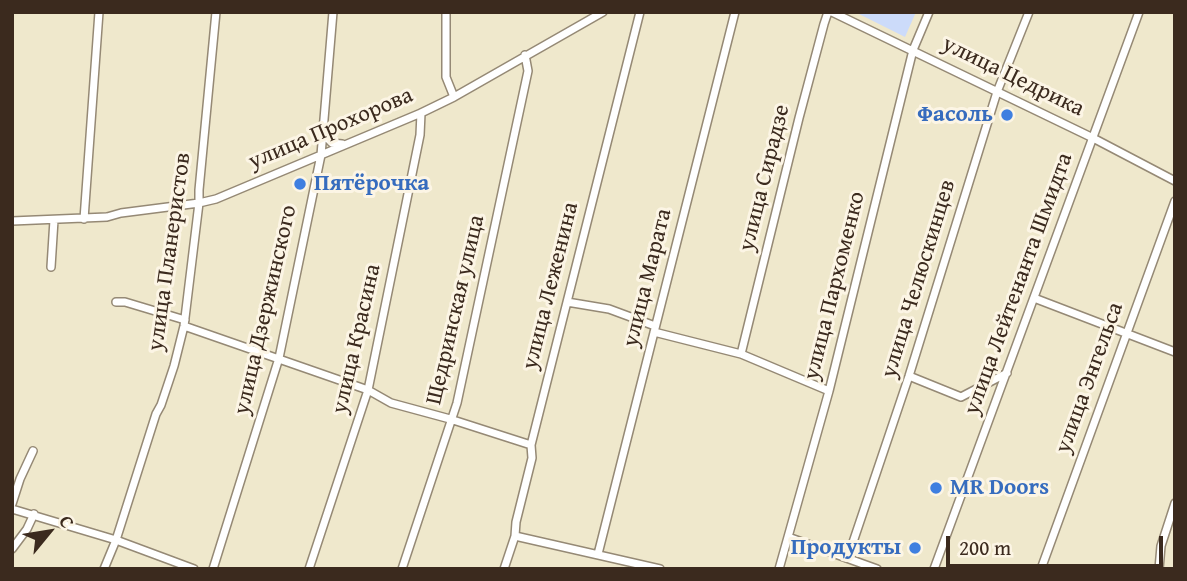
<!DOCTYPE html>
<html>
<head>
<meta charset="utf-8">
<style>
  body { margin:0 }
  #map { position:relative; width:1187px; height:581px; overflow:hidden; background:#efe8cc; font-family:"Gentium Book Plus",serif }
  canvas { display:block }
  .frame { position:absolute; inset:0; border:14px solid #3b2a1e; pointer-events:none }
  .north { position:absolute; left:14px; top:497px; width:70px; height:70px; -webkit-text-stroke:5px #fcf5e5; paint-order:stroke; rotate:60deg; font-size:19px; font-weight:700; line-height:28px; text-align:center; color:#3b2a1e }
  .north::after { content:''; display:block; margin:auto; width:24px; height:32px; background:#3b2a1e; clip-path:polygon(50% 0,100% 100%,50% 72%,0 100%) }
  .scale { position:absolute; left:946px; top:536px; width:217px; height:32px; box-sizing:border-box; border:4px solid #3b2a1e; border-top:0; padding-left:9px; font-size:21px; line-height:24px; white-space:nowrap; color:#3b2a1e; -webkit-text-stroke:5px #fcf5e5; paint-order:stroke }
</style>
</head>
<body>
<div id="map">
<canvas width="1187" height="581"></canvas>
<div class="frame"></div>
<div class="north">С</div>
<div class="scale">200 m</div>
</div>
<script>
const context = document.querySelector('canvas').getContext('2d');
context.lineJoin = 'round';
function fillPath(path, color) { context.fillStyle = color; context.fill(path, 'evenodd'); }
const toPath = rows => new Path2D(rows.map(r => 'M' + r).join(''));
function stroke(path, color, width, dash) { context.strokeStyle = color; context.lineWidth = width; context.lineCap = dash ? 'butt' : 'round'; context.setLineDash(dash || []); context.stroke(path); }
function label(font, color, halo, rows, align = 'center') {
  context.font = font + ' "Gentium Book Plus",serif'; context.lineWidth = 6; context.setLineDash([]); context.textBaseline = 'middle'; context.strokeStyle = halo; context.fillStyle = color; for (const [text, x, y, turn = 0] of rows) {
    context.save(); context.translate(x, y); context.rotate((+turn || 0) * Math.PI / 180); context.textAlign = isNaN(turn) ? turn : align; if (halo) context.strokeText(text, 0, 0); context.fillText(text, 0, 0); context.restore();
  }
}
fillPath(toPath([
  [855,12,916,12,905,37]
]), '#ccdbfa');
const minor = toPath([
  [446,12,446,77,454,97],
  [832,12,1093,138,1175,181],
  [324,128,328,139,332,143,342,144],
  [84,219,99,12],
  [12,221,107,217,121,213,199,203,216,199,421,113,454,97,603,12],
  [51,267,54,220],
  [1034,298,1175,352],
  [116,302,125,302,185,320],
  [567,302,609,309,655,326],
  [184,326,368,390,391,403,450,419,531,445],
  [654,332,741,354,829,391],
  [741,354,799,118,824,24,828,12],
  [909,376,961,397,1007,373],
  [12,504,20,479,33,451],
  [12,509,116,540,194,569],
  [515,536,660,569],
  [788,537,877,569],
  [12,549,27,529,34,514],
  [598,554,735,12],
  [846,558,849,554,909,376,997,92,1029,12],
  [104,569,116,540,156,414,161,405,174,366,184,326,199,203,199,190,216,12],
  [213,569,279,358,321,155,333,12],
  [309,569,368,390,420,135,421,113],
  [402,569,457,403,528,71,525,55],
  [504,569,515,536,516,522,532,458,531,445,640,12],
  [779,569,829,391,913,50,929,12],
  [934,569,1139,12],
  [1041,569,1175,201],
  [1159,569,1161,546,1175,503]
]);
stroke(minor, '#958975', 10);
stroke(minor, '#fff', 7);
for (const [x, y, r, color] of [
  [1007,115,7,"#3f7fe0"],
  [300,184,7,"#3f7fe0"],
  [936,488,7,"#3f7fe0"],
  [915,548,7,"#3f7fe0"]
]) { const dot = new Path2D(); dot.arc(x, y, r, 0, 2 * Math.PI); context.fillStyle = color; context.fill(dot); stroke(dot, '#fcf5e5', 2.5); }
label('23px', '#3b2a1e', '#fcf5e5', [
  ["улица Цедрика",1013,77,26],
  ["улица Прохорова",331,129,-23],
  ["улица Сирадзе",765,178,-76],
  ["улица Планеристов",170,252,-82],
  ["улица Марата",648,278,-76],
  ["улица Челюскинцев",919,279,-73],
  ["улица Лейтенанта Шмидта",1019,284,-70],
  ["улица Леженина",551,286,-76],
  ["улица Пархоменко",835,286,-76],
  ["улица Дзержинского",266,310,-77],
  ["Щедринская улица",456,310,-77],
  ["улица Красина",357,339,-77],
  ["улица Энгельса",1090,378,-70]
]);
label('bold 23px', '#366cbe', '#fcf5e5', [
  ["Фасоль",993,115],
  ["Пятёрочка",314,184,"left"],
  ["MR Doors",950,488,"left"],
  ["Продукты",901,548]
], 'right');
</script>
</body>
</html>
